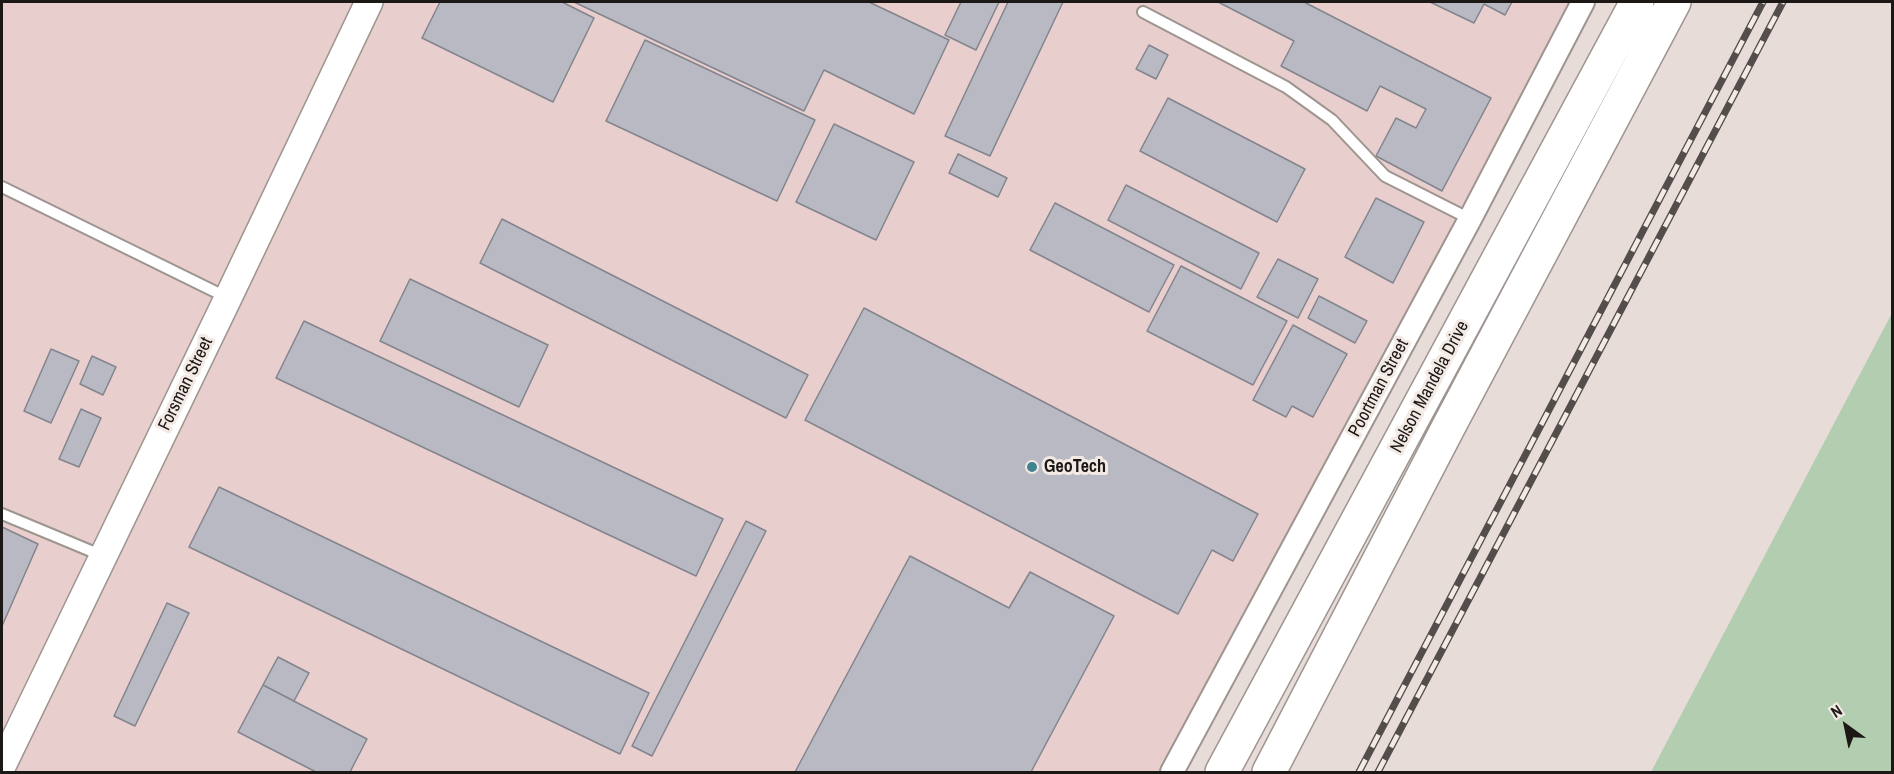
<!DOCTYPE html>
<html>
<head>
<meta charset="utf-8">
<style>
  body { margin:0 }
  #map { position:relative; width:1894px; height:774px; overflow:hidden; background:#e7dcd8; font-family:"Archivo Narrow",sans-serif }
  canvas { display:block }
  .frame { position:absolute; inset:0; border:3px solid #1c1816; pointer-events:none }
  .north { position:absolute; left:1816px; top:696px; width:60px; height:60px; -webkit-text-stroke:4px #f4eae5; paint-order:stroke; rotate:327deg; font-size:16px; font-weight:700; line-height:24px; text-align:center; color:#1c1816 }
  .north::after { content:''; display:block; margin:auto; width:21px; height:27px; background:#1c1816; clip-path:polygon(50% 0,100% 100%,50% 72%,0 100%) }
</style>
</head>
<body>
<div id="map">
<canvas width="1894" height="774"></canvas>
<div class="frame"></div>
<div class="north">N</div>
</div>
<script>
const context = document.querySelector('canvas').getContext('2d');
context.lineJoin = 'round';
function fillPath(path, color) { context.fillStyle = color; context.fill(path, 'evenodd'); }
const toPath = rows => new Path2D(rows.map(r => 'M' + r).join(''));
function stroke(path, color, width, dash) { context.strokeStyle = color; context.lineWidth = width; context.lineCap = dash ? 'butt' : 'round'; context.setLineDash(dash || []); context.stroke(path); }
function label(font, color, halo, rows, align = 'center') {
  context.font = font + ' "Archivo Narrow",sans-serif'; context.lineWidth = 6; context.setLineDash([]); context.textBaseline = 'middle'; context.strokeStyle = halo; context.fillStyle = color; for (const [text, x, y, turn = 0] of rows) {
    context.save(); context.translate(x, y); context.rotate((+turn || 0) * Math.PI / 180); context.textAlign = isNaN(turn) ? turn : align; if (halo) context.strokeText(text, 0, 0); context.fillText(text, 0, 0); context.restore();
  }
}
fillPath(toPath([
  [2,2,1581,2,1167,772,2,772]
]), '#e8cecd');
fillPath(toPath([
  [1892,313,1892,772,1651,772]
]), '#b2cdaf');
const building = toPath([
  [440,2,562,2,594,18,553,102,422,38,440,2],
  [574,2,869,2,949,40,914,114,824,70,804,111,574,2],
  [961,2,999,2,976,50,945,35,961,2],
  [1008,2,1063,2,990,156,945,136,1008,2],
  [1218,2,1304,2,1491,98,1442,191,1376,156,1396,118,1416,128,1426,109,1380,86,1367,111,1281,66,1294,41,1218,2],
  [1430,2,1512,2,1505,15,1484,4,1474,23,1430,2],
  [645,40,815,120,777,201,606,121,645,40],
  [1149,45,1168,55,1156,79,1136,69,1149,45],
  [1168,98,1305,169,1277,222,1140,151,1168,98],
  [834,124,914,162,876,240,796,202,834,124],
  [958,154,1007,178,998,197,949,173,958,154],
  [1126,185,1259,253,1241,289,1108,220,1126,185],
  [1376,198,1424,222,1393,283,1345,257,1376,198],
  [1055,203,1174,265,1149,312,1030,250,1055,203],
  [502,219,808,375,786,418,480,263,502,219],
  [1278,259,1318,279,1298,318,1257,297,1278,259],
  [1181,266,1287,321,1253,385,1147,331,1181,266],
  [410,279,548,345,519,407,380,341,410,279],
  [1319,296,1367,321,1355,343,1308,318,1319,296],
  [864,308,1258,514,1233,561,1212,550,1178,614,805,420,864,308],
  [304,321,723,519,696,576,276,378,304,321],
  [1293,325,1347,354,1313,417,1292,406,1286,417,1253,400,1293,325],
  [51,349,79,361,51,423,24,411,51,349],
  [92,356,116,367,103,395,80,384,92,356],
  [81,409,101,418,79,467,59,459,81,409],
  [219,487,649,693,620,754,189,547,219,487],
  [746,521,766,531,652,756,632,746,746,521],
  [2,527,38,544,2,626,2,527],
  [910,556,1009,608,1030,572,1114,616,1031,772,795,772,910,556],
  [167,603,189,613,135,726,114,716,167,603],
  [278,657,309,673,294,701,263,685,278,657],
  [263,685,367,739,350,772,316,772,238,732,263,685]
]);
fillPath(building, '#b8b9c2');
stroke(building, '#83848d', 1.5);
const service = toPath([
  [1143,12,1286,87,1332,120,1385,176,1470,219],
  [2,187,228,298],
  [2,514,103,556]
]);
const minor = toPath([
  [1172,772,1470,219,1583,2]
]);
const tertiary = toPath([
  [2,766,228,298,369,2]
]);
const trunk = toPath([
  [1222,772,1637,2],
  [1269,772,1449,426,1674,2]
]);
stroke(service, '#9e9590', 14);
stroke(minor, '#9e9590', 26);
stroke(tertiary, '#9e9590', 30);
stroke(trunk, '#9e9590', 36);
stroke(service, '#fff', 10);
stroke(minor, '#fff', 22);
stroke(tertiary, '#fff', 27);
stroke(trunk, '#fff', 33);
const rail = toPath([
  [1359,772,1763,2],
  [1378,772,1783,2]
]);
stroke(rail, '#534d4b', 7);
stroke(rail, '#f4eae5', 4.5, [14]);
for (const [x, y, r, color] of [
  [1032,467,6,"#3f8391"]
]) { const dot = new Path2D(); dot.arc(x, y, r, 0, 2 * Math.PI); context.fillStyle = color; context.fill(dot); stroke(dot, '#f4eae5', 2); }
label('18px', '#1c1816', '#f4eae5', [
  ["Forsman Street",186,384,-64],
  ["Nelson Mandela Drive",1430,387,-62],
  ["Poortman Street",1379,388,-62]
]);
label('bold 18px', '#1c1816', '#f4eae5', [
  ["GeoTech",1044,467]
], 'left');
</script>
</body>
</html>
